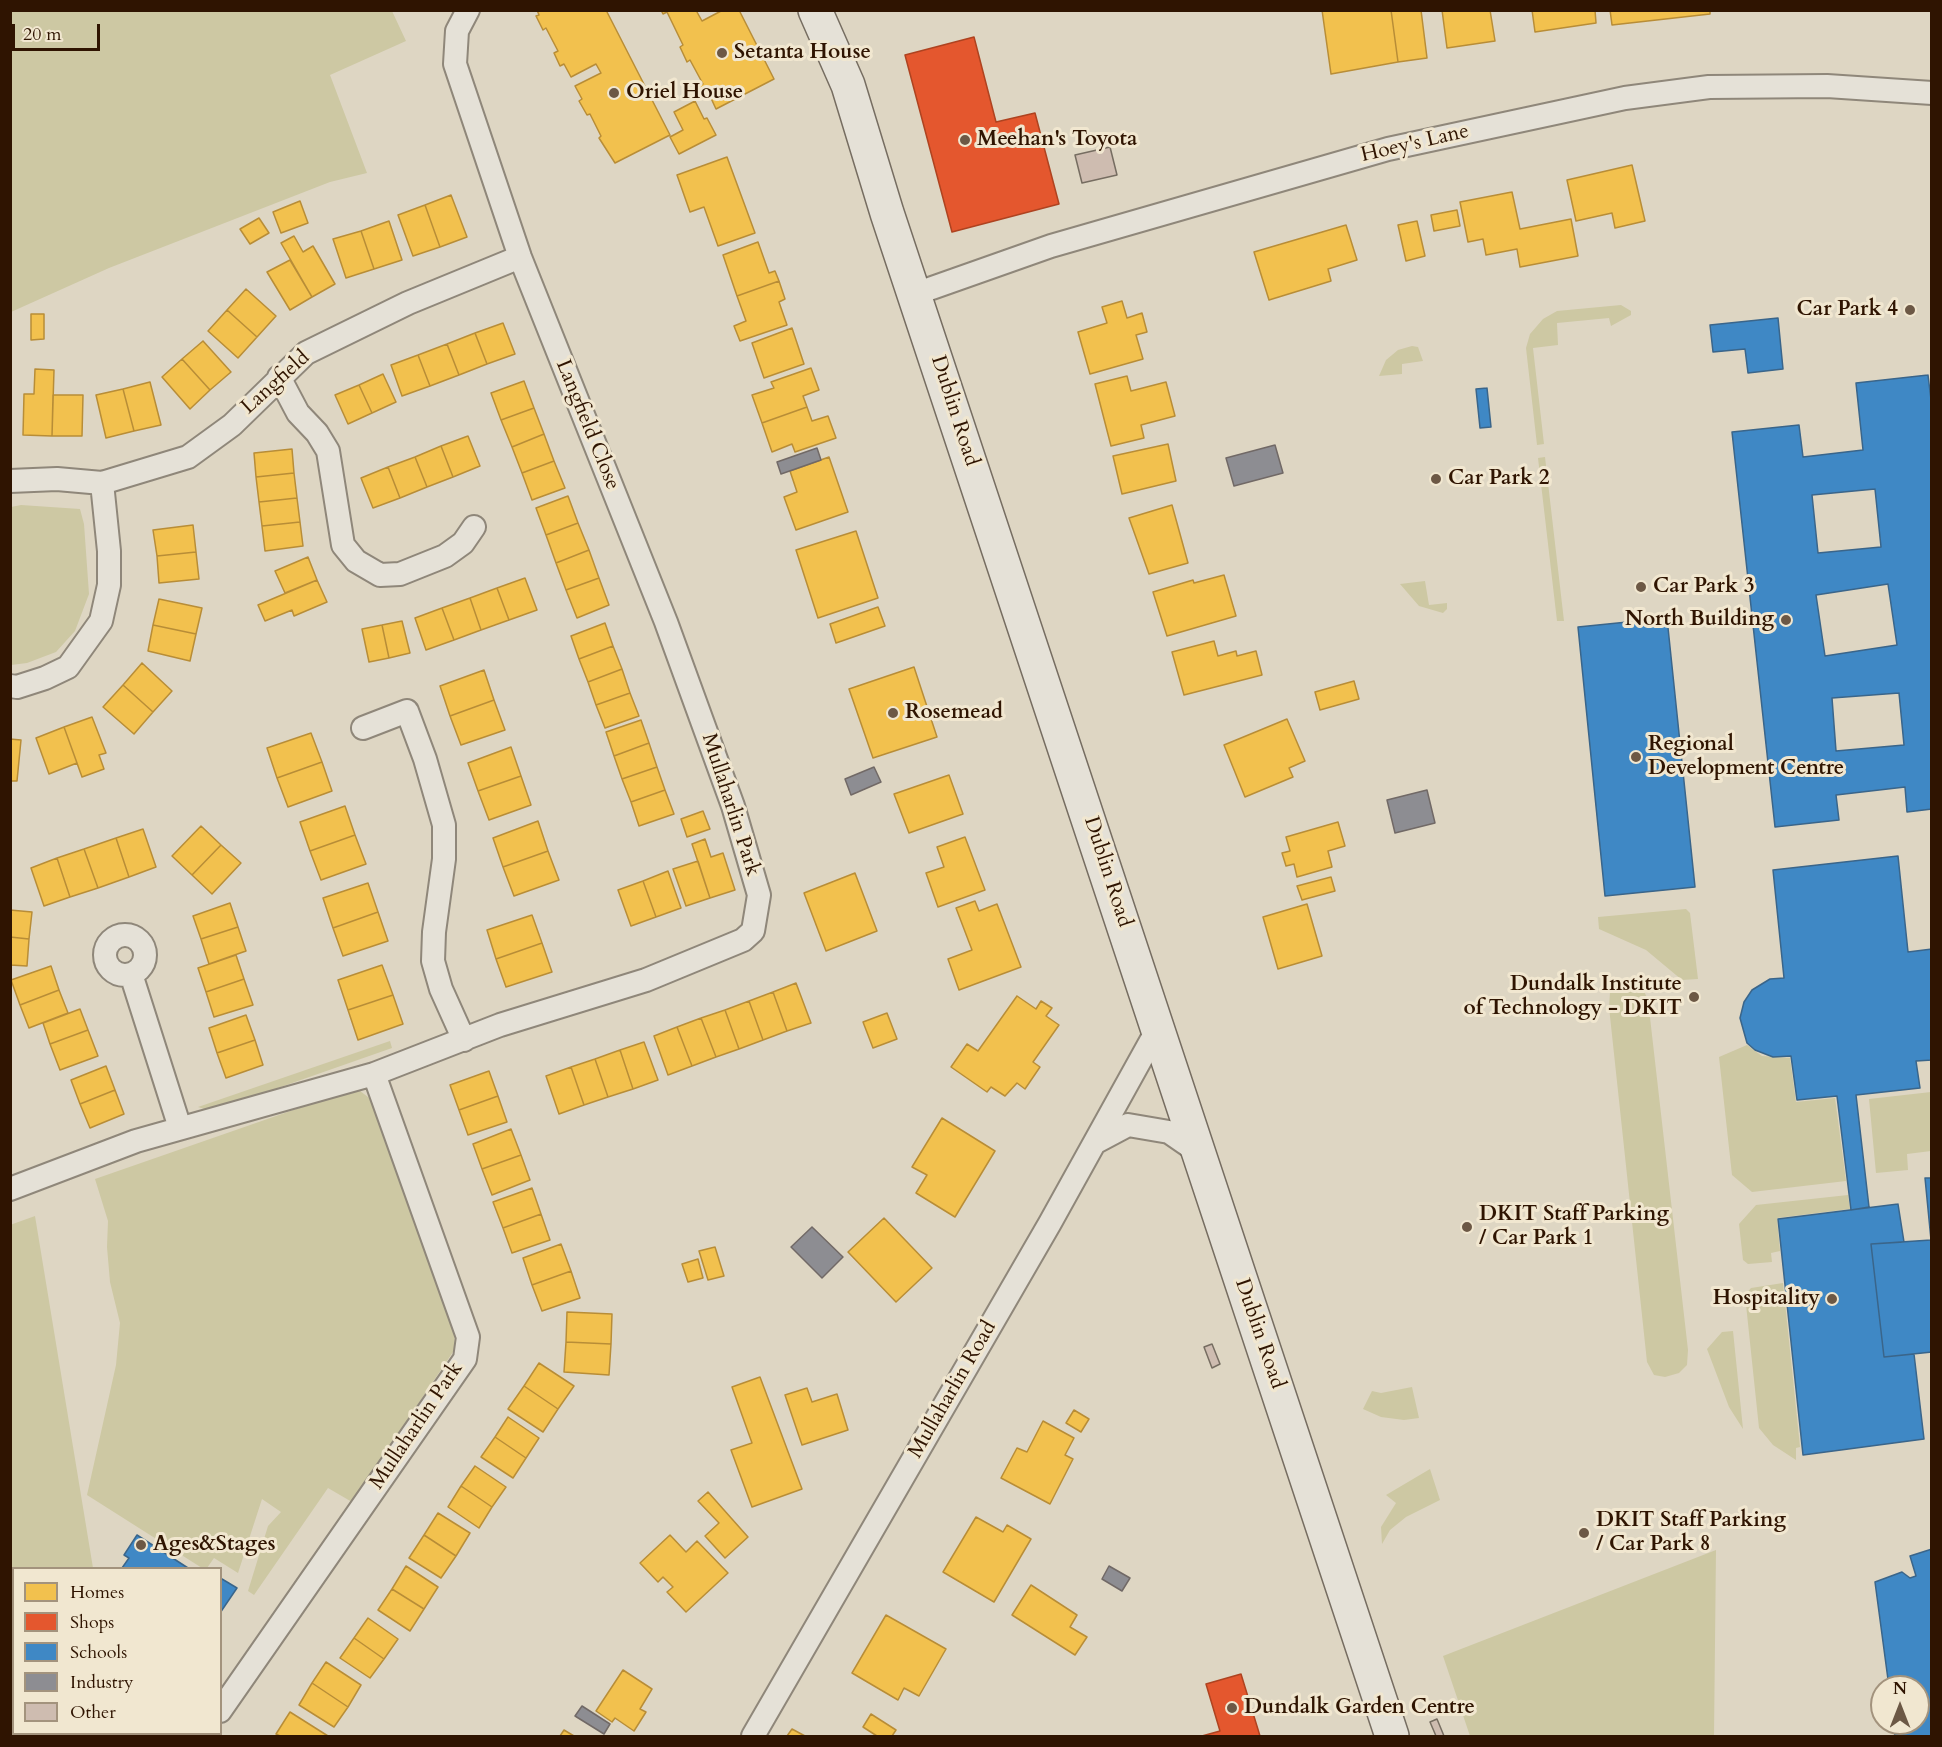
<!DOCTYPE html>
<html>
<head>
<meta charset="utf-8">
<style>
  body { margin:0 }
  #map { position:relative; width:1942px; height:1747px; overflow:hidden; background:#ded6c3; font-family:Cardo,serif }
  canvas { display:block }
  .frame { position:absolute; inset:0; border:12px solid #2f1401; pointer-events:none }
  .legend { position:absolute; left:12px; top:1567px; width:210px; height:168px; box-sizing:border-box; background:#f1e7d0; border:2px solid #a3937d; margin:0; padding:8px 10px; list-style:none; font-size:18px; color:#2f1401 }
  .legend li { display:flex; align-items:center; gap:12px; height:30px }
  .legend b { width:30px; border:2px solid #a3937d }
  .north { position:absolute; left:1870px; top:1675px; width:60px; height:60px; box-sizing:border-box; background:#f1e7d0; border:2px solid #a3937d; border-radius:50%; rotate:0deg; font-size:16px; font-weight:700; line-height:24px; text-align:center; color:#2f1401 }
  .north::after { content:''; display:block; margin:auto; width:21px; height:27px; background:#6c5845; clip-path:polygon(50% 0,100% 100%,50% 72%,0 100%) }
  .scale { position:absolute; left:12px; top:24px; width:88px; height:27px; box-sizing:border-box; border:3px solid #2f1401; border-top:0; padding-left:8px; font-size:18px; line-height:21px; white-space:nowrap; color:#2f1401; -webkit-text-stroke:4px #f1e7d0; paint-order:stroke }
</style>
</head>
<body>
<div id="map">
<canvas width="1942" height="1747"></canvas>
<div class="frame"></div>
<ul class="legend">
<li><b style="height:16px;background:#f2c14e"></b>Homes</li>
<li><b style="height:16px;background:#e4572e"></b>Shops</li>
<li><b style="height:16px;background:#3f88c5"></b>Schools</li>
<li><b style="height:16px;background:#8d8d92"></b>Industry</li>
<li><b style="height:16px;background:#cebcb0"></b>Other</li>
</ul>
<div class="north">N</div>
<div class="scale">20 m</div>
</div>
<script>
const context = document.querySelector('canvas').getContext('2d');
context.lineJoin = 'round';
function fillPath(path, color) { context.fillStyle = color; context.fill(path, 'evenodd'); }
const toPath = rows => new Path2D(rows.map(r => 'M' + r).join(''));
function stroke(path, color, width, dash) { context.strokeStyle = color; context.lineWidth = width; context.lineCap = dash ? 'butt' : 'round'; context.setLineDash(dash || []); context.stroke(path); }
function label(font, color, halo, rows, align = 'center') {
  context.font = font + ' Cardo,serif'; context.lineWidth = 6; context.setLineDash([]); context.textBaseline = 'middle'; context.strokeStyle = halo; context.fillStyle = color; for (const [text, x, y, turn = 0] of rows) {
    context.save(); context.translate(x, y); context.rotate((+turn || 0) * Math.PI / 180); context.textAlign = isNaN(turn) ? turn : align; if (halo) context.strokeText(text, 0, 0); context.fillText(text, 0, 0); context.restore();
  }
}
fillPath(toPath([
  [11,10,392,11,406,41,330,75,367,173,330,182,109,268,11,312],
  [1621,305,1631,311,1631,315,1611,326,1609,318,1557,323,1558,345,1533,348,1544,444,1537,445,1526,348,1530,334,1543,319,1557,311],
  [1412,346,1418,347,1423,361,1402,364,1402,374,1379,376,1386,360,1398,350],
  [1545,457,1564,621,1557,621,1538,458],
  [21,505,80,509,84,524,89,594,75,631,56,652,27,663,11,665,11,507],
  [1425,581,1429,605,1447,603,1447,609,1443,613,1419,606,1400,584],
  [1686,909,1690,913,1698,979,1682,980,1646,950,1599,929,1598,917],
  [1630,983,1643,989,1648,1000,1688,1350,1687,1365,1679,1373,1665,1377,1654,1375,1647,1362,1609,1007,1610,992,1619,985],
  [390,1041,392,1048,218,1109,208,1110,198,1107],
  [1747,1045,1762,1056,1790,1058,1796,1102,1835,1098,1846,1181,1752,1192,1732,1175,1719,1057],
  [360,1091,376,1103,454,1319,455,1349,352,1502,328,1488,254,1595,248,1591,268,1526,281,1512,262,1499,238,1573,214,1558,207,1568,202,1568,87,1495,116,1365,120,1323,110,1282,107,1247,108,1221,95,1179,345,1092],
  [1931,1092,1931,1151,1907,1154,1908,1170,1876,1173,1869,1099],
  [1848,1195,1850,1209,1777,1218,1780,1251,1771,1253,1772,1262,1748,1264,1743,1260,1739,1224,1756,1205],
  [35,1216,93,1568,14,1568,14,1734,124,1734,125,1736,11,1736,10,1225],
  [1783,1283,1800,1447,1796,1448,1796,1460,1773,1445,1759,1428,1745,1295,1751,1288],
  [1733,1331,1743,1429,1729,1407,1707,1349,1722,1332],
  [1412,1387,1419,1418,1404,1420,1381,1417,1363,1409,1372,1391,1381,1393],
  [1430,1469,1440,1500,1406,1517,1390,1530,1382,1544,1381,1527,1396,1503,1386,1495],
  [1716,1550,1714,1736,1470,1736,1443,1656]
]), '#cdc8a3');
const homes = toPath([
  [537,10,606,10,670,135,615,163,599,138,601,136,590,114,587,115,579,101,582,99,575,86,601,73,596,64,571,77,564,64,560,66,554,53,558,51,546,28,543,30,536,16,539,15,537,10],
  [661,10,700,10,697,12,702,21,723,10,739,10,774,79,716,109,710,96,706,98,700,86,703,84,690,60,687,62,680,47,683,45,667,12,663,14,661,10],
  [1322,10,1391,10,1398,62,1331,74,1322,10],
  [1391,10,1421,10,1427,58,1398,62,1391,10],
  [1442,10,1490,10,1495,41,1447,48,1442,10],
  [1532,10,1595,10,1596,23,1535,32,1532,10],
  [1610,10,1710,10,1710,14,1612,25,1610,10],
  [695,101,704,119,707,118,716,135,679,154,670,137,683,130,674,112,695,101],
  [727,157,755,233,718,246,704,207,690,212,677,175,727,157],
  [1632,165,1645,221,1615,228,1612,213,1576,221,1567,180,1632,165],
  [1512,192,1520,229,1571,219,1578,256,1520,267,1517,249,1486,255,1483,239,1468,242,1460,202,1512,192],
  [451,195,467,237,440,247,425,205,451,195],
  [300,201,308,223,281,233,273,212,300,201],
  [425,205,440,247,413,256,398,215,425,205],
  [1457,210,1460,226,1434,231,1431,215,1457,210],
  [259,218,269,233,250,244,240,229,259,218],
  [389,221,402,260,374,269,361,231,389,221],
  [1417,221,1425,256,1406,261,1398,225,1417,221],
  [1346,225,1357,260,1328,269,1331,281,1269,300,1254,252,1346,225],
  [361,231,374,269,346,278,333,239,361,231],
  [294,236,303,252,313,246,335,284,312,297,281,243,294,236],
  [758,242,769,273,775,271,779,281,737,296,723,255,758,242],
  [290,260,312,297,290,310,267,272,290,260],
  [779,281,785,299,779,302,787,325,740,341,734,326,746,321,737,296,779,281],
  [246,289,276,316,257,337,227,310,246,289],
  [1122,301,1127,318,1142,313,1147,332,1136,335,1143,359,1090,374,1078,332,1107,323,1102,307,1122,301],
  [227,310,257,337,238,358,208,331,227,310],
  [31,314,44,314,44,339,31,340,31,314],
  [503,323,515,354,487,364,475,333,503,323],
  [792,328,804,364,764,378,752,343,792,328],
  [475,333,487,364,459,375,447,344,475,333],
  [203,341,231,372,210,390,182,359,203,341],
  [447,344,459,375,430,386,418,355,447,344],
  [418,355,430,386,402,396,391,365,418,355],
  [182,359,210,390,190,409,162,377,182,359],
  [811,368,819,390,803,396,807,407,762,423,752,395,774,388,771,382,811,368],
  [35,369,54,370,52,436,23,435,24,394,34,394,35,369],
  [383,374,396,402,372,413,359,385,383,374],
  [1127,376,1131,391,1166,382,1175,416,1141,425,1144,438,1111,446,1095,384,1127,376],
  [524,381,534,408,501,420,491,393,524,381],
  [150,382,161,425,134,431,123,389,150,382],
  [359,385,372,413,348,424,335,395,359,385],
  [123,389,134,431,106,438,96,395,123,389],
  [53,395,83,395,82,436,52,436,53,395],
  [807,407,812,421,828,416,836,438,795,452,792,444,772,452,762,423,807,407],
  [534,408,544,434,512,447,501,420,534,408],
  [544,434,554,461,522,473,512,447,544,434],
  [468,436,480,466,453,477,441,446,468,436],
  [1168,444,1176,481,1122,494,1113,456,1168,444],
  [441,446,453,477,427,487,415,457,441,446],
  [292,449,294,473,256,477,254,453,292,449],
  [415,457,427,487,400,498,388,467,415,457],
  [829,457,848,512,796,530,784,497,797,492,790,471,829,457],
  [554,461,565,488,532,500,522,473,554,461],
  [388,467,400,498,373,508,361,478,388,467],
  [294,473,297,498,259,502,256,477,294,473],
  [568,496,578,523,546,535,536,508,568,496],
  [297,498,300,522,262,526,259,502,297,498],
  [1172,505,1188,563,1149,574,1129,518,1172,505],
  [300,522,303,546,265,551,262,526,300,522],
  [578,523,589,550,556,563,546,535,578,523],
  [193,525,196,552,157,556,153,530,193,525],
  [856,531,878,598,818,618,796,550,856,531],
  [589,550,599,578,566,590,556,563,589,550],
  [196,552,199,579,159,583,157,556,196,552],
  [308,557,317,580,285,593,275,571,308,557],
  [1224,575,1236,616,1167,636,1153,592,1193,580,1194,583,1224,575],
  [525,578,537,610,509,620,497,588,525,578],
  [599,578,609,605,577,618,566,590,599,578],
  [317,580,327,602,294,616,292,610,265,621,258,605,317,580],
  [497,588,509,620,481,630,470,598,497,588],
  [470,598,481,630,454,640,442,608,470,598],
  [159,599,202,608,196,634,153,625,159,599],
  [878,607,885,626,836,643,830,624,878,607],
  [442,608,454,640,426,650,415,618,442,608],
  [402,621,410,653,389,658,382,625,402,621],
  [605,623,613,646,579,659,571,636,605,623],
  [153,625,196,634,190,661,148,651,153,625],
  [382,625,389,658,369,662,362,629,382,625],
  [1214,641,1218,656,1236,651,1237,656,1256,651,1262,675,1184,695,1172,652,1214,641],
  [613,646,622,669,588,682,579,659,613,646],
  [142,663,172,691,153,712,123,685,142,663],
  [914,667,937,737,873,758,849,689,914,667],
  [622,669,630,693,596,705,588,682,622,669],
  [484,670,494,700,450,716,440,686,484,670],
  [1354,681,1359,699,1320,710,1315,692,1354,681],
  [123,685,153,712,134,734,103,707,123,685],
  [630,693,639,716,605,728,596,705,630,693],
  [494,700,505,730,461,745,450,716,494,700],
  [92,717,106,753,99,755,104,769,82,777,64,727,92,717],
  [1287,719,1305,761,1289,768,1293,777,1245,797,1224,745,1287,719],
  [641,720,649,743,614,756,606,732,641,720],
  [64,727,77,763,49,774,36,738,64,727],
  [311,733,322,762,277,778,267,748,311,733],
  [10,739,21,740,17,781,10,781,10,739],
  [649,743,657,767,622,779,614,756,649,743],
  [511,747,521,776,478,791,468,763,511,747],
  [322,762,332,791,288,807,277,778,322,762],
  [657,767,665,790,631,802,622,779,657,767],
  [949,775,963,814,909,833,894,794,949,775],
  [521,776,531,805,489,820,478,791,521,776],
  [665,790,674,814,639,826,631,802,665,790],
  [345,806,355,835,310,851,300,822,345,806],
  [703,811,710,829,687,837,681,819,703,811],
  [538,821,548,851,503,867,493,838,538,821],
  [1338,822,1345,846,1328,851,1332,867,1297,877,1294,864,1286,866,1282,853,1290,851,1286,837,1338,822],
  [201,826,221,845,192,875,172,856,201,826],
  [143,829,156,867,129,877,116,838,143,829],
  [355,835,366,864,321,880,310,851,355,835],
  [965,837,985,890,938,907,926,873,944,867,937,847,965,837],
  [116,838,129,877,98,888,84,849,116,838],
  [705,839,711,857,723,853,735,890,710,898,692,844,705,839],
  [221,845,241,863,212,894,192,875,221,845],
  [84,849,98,888,70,897,57,858,84,849],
  [548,851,559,880,514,896,503,867,548,851],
  [57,858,70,897,44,906,31,868,57,858],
  [698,861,710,898,686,906,673,869,698,861],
  [668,871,681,908,656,917,643,881,668,871],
  [855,873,877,931,826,951,804,893,855,873],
  [1331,877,1335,891,1302,900,1297,886,1331,877],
  [643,881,656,917,631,926,618,890,643,881],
  [368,883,378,912,333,928,323,898,368,883],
  [975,901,979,911,997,904,1021,967,959,990,948,959,972,950,956,908,975,901],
  [230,903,238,927,201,939,193,916,230,903],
  [1307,904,1322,956,1278,969,1263,917,1307,904],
  [10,910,32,912,29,939,10,937,10,910],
  [378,912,388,941,343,956,333,928,378,912],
  [532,915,542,943,496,959,487,930,532,915],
  [238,927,246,951,209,964,201,939,238,927],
  [10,937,29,939,27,966,10,965,10,937],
  [542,943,552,972,506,987,496,959,542,943],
  [236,955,244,979,206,992,198,968,236,955],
  [382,965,393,995,348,1010,338,980,382,965],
  [51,966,59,990,20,1005,11,980,51,966],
  [244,979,253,1005,214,1017,206,992,244,979],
  [796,983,811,1023,787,1031,773,992,796,983],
  [59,990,68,1013,29,1028,20,1005,59,990],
  [773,992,787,1031,763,1040,749,1001,773,992],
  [393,995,403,1024,358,1040,348,1010,393,995],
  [1017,996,1036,1009,1041,1001,1052,1008,1046,1016,1059,1025,1033,1062,1040,1067,1025,1089,1017,1083,1005,1096,991,1087,987,1092,951,1067,967,1044,978,1051,1017,996],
  [749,1001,763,1040,739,1049,725,1010,749,1001],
  [80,1009,88,1030,50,1044,43,1023,80,1009],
  [725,1010,739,1049,716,1057,701,1018,725,1010],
  [887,1013,897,1039,873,1048,863,1022,887,1013],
  [246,1015,255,1040,217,1053,209,1028,246,1015],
  [701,1018,716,1057,692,1066,677,1027,701,1018],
  [677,1027,692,1066,668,1075,654,1036,677,1027],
  [88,1030,98,1056,60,1070,50,1044,88,1030],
  [255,1040,263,1065,226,1078,217,1053,255,1040],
  [644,1042,658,1080,633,1089,620,1050,644,1042],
  [620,1050,633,1089,608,1097,595,1059,620,1050],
  [595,1059,608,1097,584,1105,571,1067,595,1059],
  [106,1066,115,1090,80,1104,71,1080,106,1066],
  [571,1067,584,1105,559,1114,546,1076,571,1067],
  [489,1071,498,1096,459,1110,450,1085,489,1071],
  [115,1090,124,1114,90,1128,80,1104,115,1090],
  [498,1096,507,1122,468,1135,459,1110,498,1096],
  [942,1118,995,1151,955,1217,916,1193,927,1175,912,1167,942,1118],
  [511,1129,521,1155,482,1169,473,1144,511,1129],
  [521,1155,530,1180,492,1195,482,1169,521,1155],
  [532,1188,541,1214,503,1228,493,1202,532,1188],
  [541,1214,550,1240,512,1253,503,1228,541,1214],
  [884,1218,932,1268,896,1302,848,1252,884,1218],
  [561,1244,571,1271,532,1285,523,1258,561,1244],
  [715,1247,724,1276,708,1280,699,1251,715,1247],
  [698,1259,703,1278,688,1282,682,1264,698,1259],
  [571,1271,580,1298,542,1311,532,1285,571,1271],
  [567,1312,612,1314,611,1344,566,1342,567,1312],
  [566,1342,611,1344,609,1375,564,1372,566,1342],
  [539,1363,574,1386,558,1409,524,1386,539,1363],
  [760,1377,802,1489,752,1507,731,1450,752,1443,732,1387,760,1377],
  [524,1386,558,1409,543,1432,508,1409,524,1386],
  [807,1388,812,1402,837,1394,848,1430,802,1445,785,1395,807,1388],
  [1074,1410,1089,1419,1081,1432,1066,1423,1074,1410],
  [508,1417,539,1438,526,1458,495,1437,508,1417],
  [1043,1421,1074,1438,1065,1455,1073,1459,1050,1504,1001,1478,1017,1448,1027,1452,1043,1421],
  [495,1437,526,1458,513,1478,481,1457,495,1437],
  [475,1466,506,1487,492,1507,461,1486,475,1466],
  [461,1486,492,1507,479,1528,448,1507,461,1486],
  [708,1492,748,1537,725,1558,705,1536,719,1523,698,1501,708,1492],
  [438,1513,470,1533,456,1556,424,1535,438,1513],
  [976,1517,1003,1532,1007,1525,1031,1539,994,1602,943,1572,976,1517],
  [424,1535,456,1556,441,1578,409,1558,424,1535],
  [670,1535,686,1552,697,1541,728,1573,686,1612,667,1592,673,1587,663,1577,658,1582,640,1563,670,1535],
  [406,1566,438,1587,424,1609,392,1589,406,1566],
  [1031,1585,1077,1615,1070,1627,1087,1637,1075,1655,1012,1615,1031,1585],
  [392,1589,424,1609,410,1631,378,1610,392,1589],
  [886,1615,946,1649,919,1696,904,1688,898,1700,852,1673,886,1615],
  [368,1618,398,1639,384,1659,354,1638,368,1618],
  [354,1638,384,1659,370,1678,340,1658,354,1638],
  [326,1662,361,1685,348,1707,312,1683,326,1662],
  [623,1670,652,1689,640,1709,646,1712,634,1731,615,1718,612,1722,596,1711,623,1670],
  [312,1683,348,1707,334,1727,299,1705,312,1683],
  [290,1712,328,1736,280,1736,276,1734,290,1712],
  [871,1714,896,1730,892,1736,877,1736,863,1727,871,1714],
  [792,1729,805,1736,787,1736,792,1729],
  [564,1730,574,1736,560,1736,564,1730]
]);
fillPath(homes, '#f2c14e');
stroke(homes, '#b88d37', 1.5);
const shops = toPath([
  [974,37,996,122,1035,113,1059,204,952,232,905,55,974,37],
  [1241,1674,1260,1736,1202,1736,1220,1731,1206,1684,1241,1674]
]);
fillPath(shops, '#e4572e');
stroke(shops, '#ae4320', 1.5);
const schools = toPath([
  [1778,318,1783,369,1748,373,1745,349,1713,352,1710,325,1778,318],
  [1928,375,1932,408,1932,809,1907,812,1905,787,1836,795,1839,820,1775,827,1732,432,1799,425,1803,457,1863,450,1856,383,1928,375],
  [1875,489,1881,547,1818,553,1812,495,1875,489],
  [1888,584,1897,645,1825,656,1816,595,1888,584],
  [1899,693,1904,745,1836,751,1832,698,1899,693],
  [1487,388,1491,427,1480,428,1476,389,1487,388],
  [1667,618,1695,887,1605,896,1578,627,1667,618],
  [1898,856,1908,952,1932,949,1932,1060,1916,1061,1920,1088,1856,1095,1869,1207,1851,1210,1837,1096,1797,1100,1791,1056,1773,1057,1755,1050,1747,1043,1740,1018,1744,1002,1752,990,1770,979,1784,978,1773,870,1898,856],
  [1925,1178,1932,1178,1932,1352,1884,1357,1871,1244,1931,1240,1925,1178],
  [1898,1204,1904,1242,1871,1244,1884,1357,1914,1354,1924,1439,1803,1455,1778,1219,1898,1204],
  [137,1535,188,1568,122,1568,129,1558,124,1555,137,1535],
  [1932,1549,1932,1736,1895,1736,1893,1723,1918,1723,1918,1687,1889,1687,1875,1582,1902,1572,1910,1578,1916,1576,1910,1556,1932,1549],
  [222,1579,237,1588,220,1613,220,1581,222,1579]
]);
fillPath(schools, '#3f88c5');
stroke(schools, '#3a658a', 1.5);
const industry = toPath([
  [1275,445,1283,473,1234,486,1226,458,1275,445],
  [817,448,821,460,781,474,777,462,817,448],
  [874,767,881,782,851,795,845,779,874,767],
  [1427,790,1435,823,1395,833,1387,800,1427,790],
  [812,1227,843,1257,822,1278,791,1247,812,1227],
  [1109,1566,1130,1578,1122,1591,1102,1579,1109,1566],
  [582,1706,610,1724,604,1734,575,1716,582,1706]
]);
fillPath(industry, '#8d8d92');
stroke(industry, '#716966', 1.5);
const building = toPath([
  [1110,147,1117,175,1082,183,1075,155,1110,147],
  [1212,1344,1220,1364,1212,1368,1204,1347,1212,1344],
  [1437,1719,1444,1736,1436,1736,1430,1722,1437,1719]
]);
fillPath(building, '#cebcb0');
stroke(building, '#766d61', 1.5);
const street = toPath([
  [915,294,1051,246,1388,149,1625,98,1709,87,1827,86,1932,93],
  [279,377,298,413,317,433,328,451,343,545,356,561,380,575,400,574,445,556,463,543,474,527],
  [10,481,57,479,102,483,188,457,232,425,306,353,408,303,520,257],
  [10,686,17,687,45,678,68,667,101,621,109,585,109,551,102,483],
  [363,728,407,711,425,759,444,825,444,859,434,932,433,961,441,989,464,1040],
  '105 955a20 20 0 1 1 40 0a20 20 0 1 1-40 0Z',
  [131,974,180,1128],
  [1096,1142,1128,1125,1169,1132,1198,1152],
  [10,1189,136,1141,374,1074,500,1025,646,980,743,940,753,931,759,895,733,806,666,622,520,257,455,64,457,31,468,10],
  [220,1711,465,1359,468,1337,374,1074],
  [206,1736,207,1734],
  [753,1736,1050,1223,1157,1030]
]);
const secondary = toPath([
  [815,10,848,85,887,213,1392,1736]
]);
stroke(street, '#8f877a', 26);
stroke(secondary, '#766d61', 36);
stroke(street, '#e5e1d7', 22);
stroke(secondary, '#e5e1d7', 33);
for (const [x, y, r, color] of [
  [722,53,6,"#6c5845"],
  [614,93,6,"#6c5845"],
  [965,140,6,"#6c5845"],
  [1910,310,6,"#6c5845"],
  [1436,479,6,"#6c5845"],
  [1641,587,6,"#6c5845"],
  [1786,620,6,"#6c5845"],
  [893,713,6,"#6c5845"],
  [1636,757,6,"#6c5845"],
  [1694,997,6,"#6c5845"],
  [1467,1227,6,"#6c5845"],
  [1832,1299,6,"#6c5845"],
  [1584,1533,6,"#6c5845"],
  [141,1545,6,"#6c5845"],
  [1232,1708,6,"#6c5845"]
]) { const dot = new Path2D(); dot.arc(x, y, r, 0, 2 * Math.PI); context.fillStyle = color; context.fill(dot); stroke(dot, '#f1e7d0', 2); }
label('bold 21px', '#2f1401', '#f1e7d0', [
  ["Setanta House",734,53],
  ["Oriel House",626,93],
  ["Meehan's Toyota",977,140],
  ["Car Park 4",1898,310,"right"],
  ["Car Park 2",1448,479],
  ["Car Park 3",1653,587],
  ["North Building",1774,620,"right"],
  ["Rosemead",905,713],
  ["Regional",1648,745],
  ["Development Centre",1648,769],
  ["Dundalk Institute",1682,985,"right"],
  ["of Technology - DKIT",1682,1009,"right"],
  ["DKIT Staff Parking",1479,1215],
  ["/ Car Park 1",1479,1239],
  ["Hospitality",1820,1299,"right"],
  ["DKIT Staff Parking",1596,1521],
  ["/ Car Park 8",1596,1545],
  ["Ages&Stages",153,1545],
  ["Dundalk Garden Centre",1244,1708]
], 'left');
label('21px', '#2f1401', '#f1e7d0', [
  ["Hoey's Lane",1415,144,-13],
  ["Langfield",276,383,-42],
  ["Dublin Road",954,411,72],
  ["Langfield Close",587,425,68],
  ["Mullaharlin Park",730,805,72],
  ["Dublin Road",1107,872,72],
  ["Dublin Road",1259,1334,71],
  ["Mullaharlin Road",953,1390,-60],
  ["Mullaharlin Park",417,1426,-56]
]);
</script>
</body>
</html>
